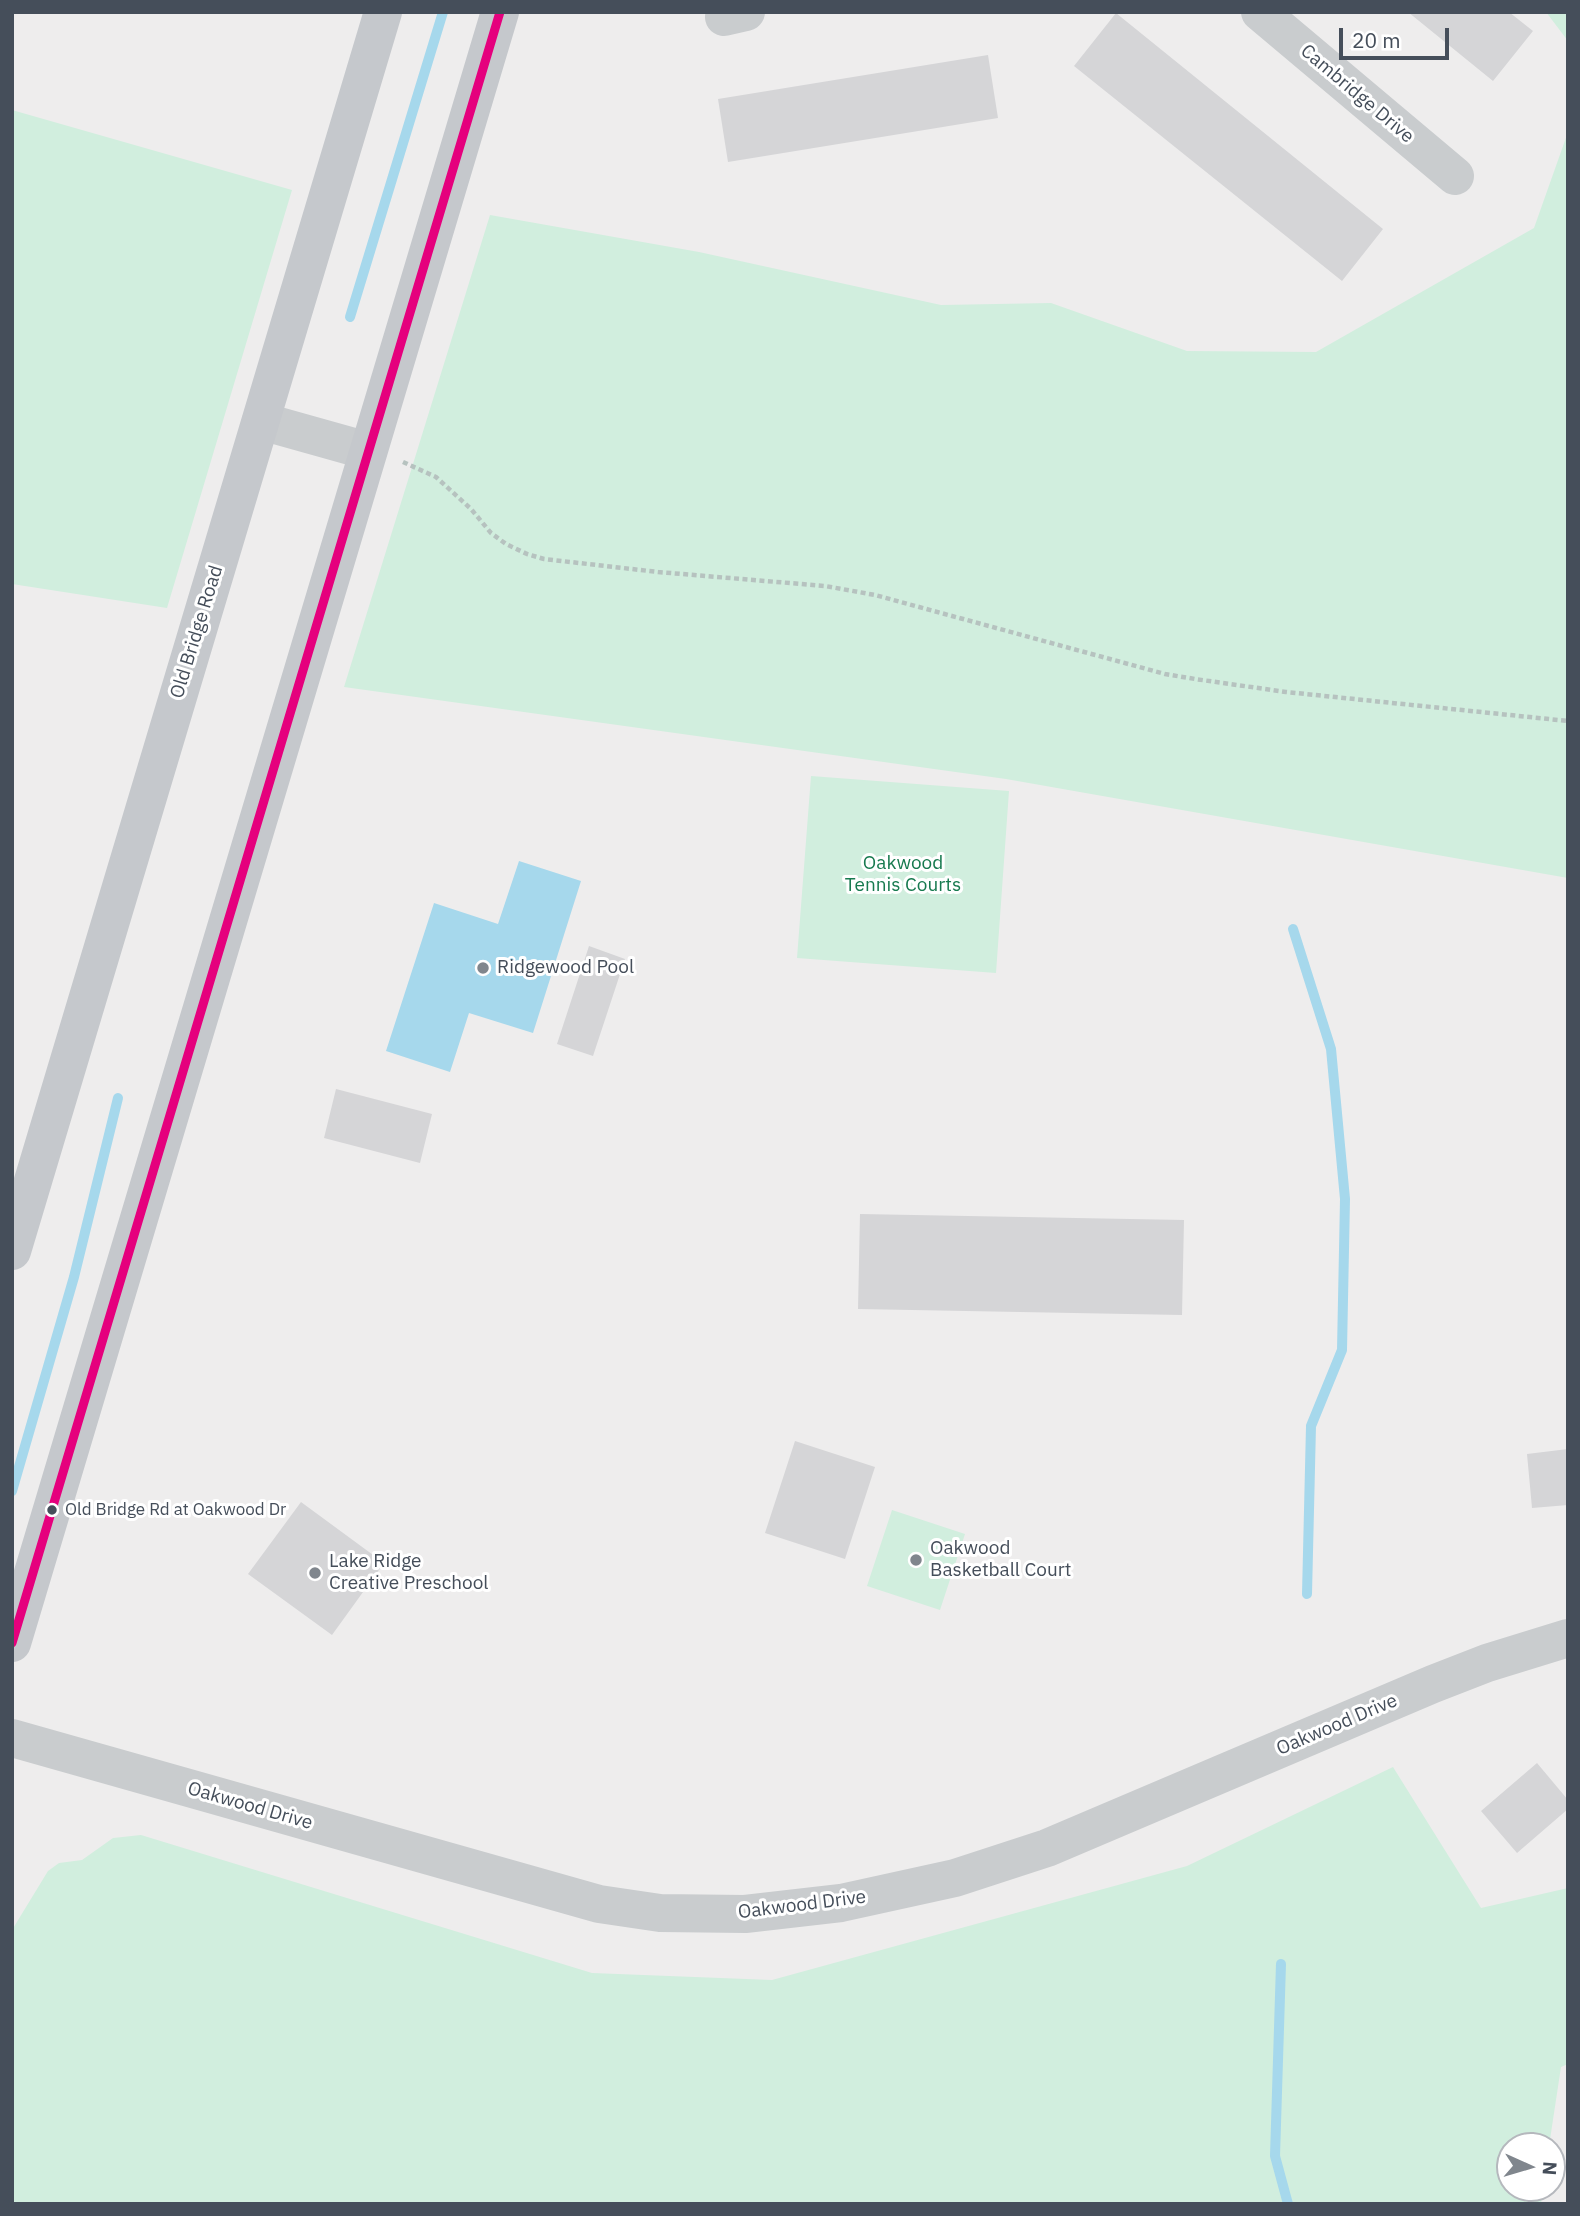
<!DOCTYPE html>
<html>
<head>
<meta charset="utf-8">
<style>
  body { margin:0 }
  #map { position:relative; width:1580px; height:2216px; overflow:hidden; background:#eeeded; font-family:"IBM Plex Sans",sans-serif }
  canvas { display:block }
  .frame { position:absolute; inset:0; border:14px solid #454e5a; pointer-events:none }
  .north { position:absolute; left:1496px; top:2132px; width:70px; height:70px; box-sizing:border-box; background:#fff; border:2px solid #b5b8bd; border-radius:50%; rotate:94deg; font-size:19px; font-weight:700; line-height:28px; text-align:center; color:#454e5a }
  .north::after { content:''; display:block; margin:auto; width:24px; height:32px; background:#80868d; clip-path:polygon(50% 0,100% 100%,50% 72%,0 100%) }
  .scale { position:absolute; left:1339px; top:28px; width:110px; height:32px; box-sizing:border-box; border:4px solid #454e5a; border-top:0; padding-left:9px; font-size:21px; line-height:24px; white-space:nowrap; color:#454e5a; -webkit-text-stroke:5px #fff; paint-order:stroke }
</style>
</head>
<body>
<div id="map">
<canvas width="1580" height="2216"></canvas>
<div class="frame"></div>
<div class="north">N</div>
<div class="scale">20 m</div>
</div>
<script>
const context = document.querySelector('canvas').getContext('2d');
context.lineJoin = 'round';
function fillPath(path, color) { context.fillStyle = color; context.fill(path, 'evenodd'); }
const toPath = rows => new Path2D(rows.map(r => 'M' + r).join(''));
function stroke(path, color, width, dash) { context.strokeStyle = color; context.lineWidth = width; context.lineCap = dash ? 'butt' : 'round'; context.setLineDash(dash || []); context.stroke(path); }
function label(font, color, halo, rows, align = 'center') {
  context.font = font + ' "IBM Plex Sans",sans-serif'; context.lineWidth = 6; context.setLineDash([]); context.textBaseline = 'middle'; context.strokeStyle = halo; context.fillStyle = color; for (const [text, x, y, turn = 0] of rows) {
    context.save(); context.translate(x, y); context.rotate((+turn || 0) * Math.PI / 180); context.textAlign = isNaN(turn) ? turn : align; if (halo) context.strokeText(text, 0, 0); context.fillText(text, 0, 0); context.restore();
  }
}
fillPath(toPath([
  [1546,12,1568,12,1568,41],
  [12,110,292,190,167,608,12,584],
  [1568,132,1568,878,1006,779,344,687,490,215,699,252,941,305,1051,303,1187,351,1316,352,1534,228],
  [811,776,1009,791,996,973,797,958],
  [892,1510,965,1534,940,1610,867,1586],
  [1393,1767,1481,1908,1568,1888,1568,2064,1561,2067,1549,2146,1510,2146,1510,2188,1543,2188,1541,2204,12,2204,12,1930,48,1871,59,1863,82,1860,113,1838,141,1835,592,1973,772,1980,1187,1866]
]), '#d1eede');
fillPath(toPath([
  [519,861,581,881,533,1033,469,1013,450,1072,386,1051,434,903,498,924]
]), '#a6d8ec');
stroke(toPath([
  [350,317,443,12],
  [1293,929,1331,1049,1345,1199,1342,1350,1311,1426,1307,1594],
  [12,1491,74,1277,118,1098],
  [1281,1964,1275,2156,1288,2204]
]), '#a6d8ec', 10);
fillPath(toPath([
  [1408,12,1509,12,1533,31,1493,81],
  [1116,13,1383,229,1342,281,1074,66],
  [988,55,998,118,728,162,718,99],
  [589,946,625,959,593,1056,557,1044],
  [336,1089,432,1114,420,1163,324,1138],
  [860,1214,1184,1220,1182,1315,858,1309],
  [795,1441,875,1467,845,1559,765,1533],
  [1568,1449,1568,1505,1532,1508,1527,1454],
  [301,1502,384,1563,332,1635,248,1574],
  [1537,1763,1568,1800,1568,1809,1517,1853,1481,1811]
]), '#d5d5d7');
stroke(toPath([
  [403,462,436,477,471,509,491,533,506,544,527,554,544,559,658,572,825,586,875,595,1165,674,1195,679,1286,692,1568,721]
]), '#b6c2bf', 4.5, [5, 3.5]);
stroke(toPath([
  [1260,12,1455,176],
  [724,17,746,12],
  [261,421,368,451],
  [12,1738,599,1904,660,1913,745,1914,841,1903,955,1878,1047,1848,1433,1684,1487,1663,1568,1638]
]), '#c9ccce', 38);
stroke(toPath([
  [12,1251,383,12],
  [12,1643,500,12]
]), '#c5c8cc', 38);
stroke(toPath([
  [12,1643,500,12]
]), '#e5007d', 9);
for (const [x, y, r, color] of [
  [483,968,7,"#80868d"],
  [52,1510,6,"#454e5a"],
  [916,1560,7,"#80868d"],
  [315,1573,7,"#80868d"]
]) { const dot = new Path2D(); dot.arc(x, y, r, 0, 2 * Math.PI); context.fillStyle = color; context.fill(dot); stroke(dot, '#fff', 2.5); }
label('17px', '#454e5a', '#fff', [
  ["Old Bridge Rd at Oakwood Dr",65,1510]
], 'left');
label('19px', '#454e5a', '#fff', [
  ["Cambridge Drive",1357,94,40],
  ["Old Bridge Road",197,632,-73],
  ["Oakwood Drive",1337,1725,-23],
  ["Oakwood Drive",250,1806,16],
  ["Oakwood Drive",802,1905,-7]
]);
label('19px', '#177a4f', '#fff', [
  ["Oakwood",903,864],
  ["Tennis Courts",903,886]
]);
label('19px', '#454e5a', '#fff', [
  ["Ridgewood Pool",497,968],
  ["Oakwood",930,1549],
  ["Basketball Court",930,1571],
  ["Lake Ridge",329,1562],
  ["Creative Preschool",329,1584]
], 'left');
</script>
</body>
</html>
